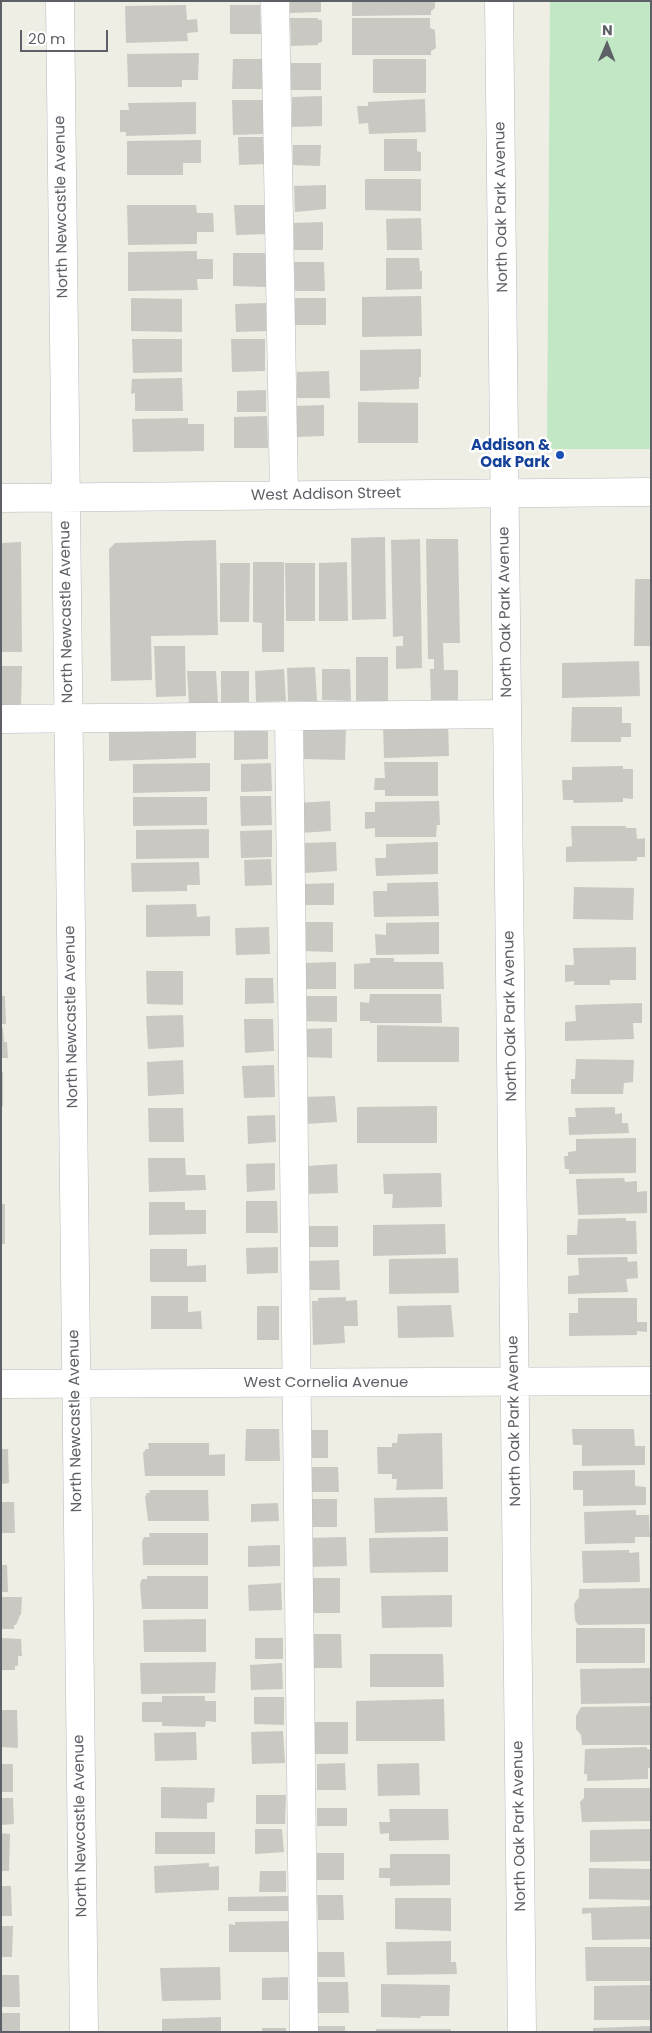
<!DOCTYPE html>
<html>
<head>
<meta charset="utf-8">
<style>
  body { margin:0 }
  #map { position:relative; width:652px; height:2033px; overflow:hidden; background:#efeee5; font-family:Poppins,sans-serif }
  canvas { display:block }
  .frame { position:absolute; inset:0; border:2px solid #5d6066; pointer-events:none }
  .north { position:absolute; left:582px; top:20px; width:50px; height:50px; -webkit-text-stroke:4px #fff; paint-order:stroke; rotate:1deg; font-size:14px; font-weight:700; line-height:20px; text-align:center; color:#5d6066 }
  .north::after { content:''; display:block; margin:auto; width:18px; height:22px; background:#5d6066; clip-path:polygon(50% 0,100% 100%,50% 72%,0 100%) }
  .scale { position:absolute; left:20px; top:30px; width:88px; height:22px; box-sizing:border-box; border:2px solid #5d6066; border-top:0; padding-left:6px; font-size:15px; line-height:18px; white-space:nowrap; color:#5d6066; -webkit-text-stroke:4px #fff; paint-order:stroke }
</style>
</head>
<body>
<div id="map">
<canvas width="652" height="2033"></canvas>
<div class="frame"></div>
<div class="north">N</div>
<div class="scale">20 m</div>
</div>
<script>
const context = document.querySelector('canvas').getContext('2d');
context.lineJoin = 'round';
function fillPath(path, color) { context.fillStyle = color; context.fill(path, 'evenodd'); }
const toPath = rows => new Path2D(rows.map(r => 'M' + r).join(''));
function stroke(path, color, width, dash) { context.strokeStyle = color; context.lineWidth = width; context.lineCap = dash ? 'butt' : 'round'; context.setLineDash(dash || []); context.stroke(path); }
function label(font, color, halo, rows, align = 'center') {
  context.font = font + ' Poppins,sans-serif'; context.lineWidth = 5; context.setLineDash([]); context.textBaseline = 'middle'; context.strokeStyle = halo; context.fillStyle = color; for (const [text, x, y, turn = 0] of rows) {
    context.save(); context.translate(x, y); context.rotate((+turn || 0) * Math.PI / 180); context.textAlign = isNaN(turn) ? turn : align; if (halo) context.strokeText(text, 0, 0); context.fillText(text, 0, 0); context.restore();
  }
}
fillPath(toPath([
  [550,1,651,1,651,449,547,449]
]), '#c2e7c4');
fillPath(toPath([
  [290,1,321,1,321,12,290,13],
  [352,1,435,1,435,8,431,11,431,15,352,16],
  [186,5,187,20,197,19,198,32,187,33,188,41,126,43,125,6],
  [230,5,260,5,261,34,230,34],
  [290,18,318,18,318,20,322,20,322,42,318,43,318,45,291,46],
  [352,18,430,18,430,28,435,30,436,48,431,51,431,55,352,55],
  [199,53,198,80,182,80,182,87,128,87,127,54],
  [233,59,263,59,263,89,232,89],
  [373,59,426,59,426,93,373,93],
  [291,63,321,63,321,90,291,90],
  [322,96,322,126,292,127,292,97],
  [425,99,426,132,369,134,368,123,359,124,357,106,368,106,368,102],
  [232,100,264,100,265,134,233,135],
  [196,102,196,134,126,136,126,132,120,132,120,110,129,110,128,103],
  [238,137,266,137,266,164,239,165],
  [384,139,417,139,417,151,421,152,421,171,384,171],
  [201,140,201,163,183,163,183,175,127,175,127,141],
  [293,145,321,145,320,166,293,165],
  [365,179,421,179,421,211,365,210],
  [326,185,326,209,295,212,294,186],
  [127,205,196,205,197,213,213,213,214,232,197,232,197,244,128,245],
  [234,205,265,205,267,234,236,235],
  [421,218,422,250,387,250,386,219],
  [323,222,323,250,294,250,294,223],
  [197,251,197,259,213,259,213,279,197,279,198,290,128,291,128,252],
  [233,253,266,253,266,287,233,286],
  [386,258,419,258,420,271,422,271,422,289,386,290],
  [294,262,324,262,325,291,295,291],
  [421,296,422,336,362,337,362,297],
  [131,298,182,299,182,332,131,331],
  [294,298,326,298,326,325,294,325],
  [266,303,266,331,236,332,235,304],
  [132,339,182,339,182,372,133,373],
  [231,339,265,339,265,371,232,372],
  [421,349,421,377,419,377,419,389,360,391,360,350],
  [329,371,330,398,297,398,297,372],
  [182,378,183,411,135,411,135,393,131,394,132,379],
  [266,390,266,412,237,412,237,391],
  [358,402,418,403,418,443,358,443],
  [324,405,324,436,295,437,294,406],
  [267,416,268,448,234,448,234,417],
  [188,418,188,424,204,424,204,451,133,452,132,419],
  [385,537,386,619,352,620,351,538],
  [420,539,422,668,396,669,396,646,403,646,403,636,393,637,391,540],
  [426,539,458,539,460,643,443,643,444,670,458,670,458,700,431,700,430,669,434,669,434,659,428,659],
  [216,540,218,635,151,636,152,680,111,681,109,549,115,543],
  [21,542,22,652,1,652,1,543],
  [253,562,284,562,284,652,262,652,262,623,253,622],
  [347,562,348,621,319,621,319,563],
  [220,563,250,563,249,622,220,622],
  [285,563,315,563,315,621,286,621],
  [635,579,651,579,651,646,634,646],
  [154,646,185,646,186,696,156,697],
  [356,657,388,657,388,703,356,703],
  [639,661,640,696,562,698,562,663],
  [1,666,22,666,21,708,1,708],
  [315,667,317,701,288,701,287,668],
  [284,669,286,701,256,702,255,671],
  [322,669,350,669,351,701,322,700],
  [187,671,216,671,218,703,189,703],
  [221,671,249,671,249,703,221,703],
  [572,707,622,707,622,723,631,723,631,737,621,737,621,742,571,742],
  [448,724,449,756,384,758,383,726],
  [196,727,196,758,109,761,109,730],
  [303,728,346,729,345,760,302,759],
  [234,730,268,730,268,759,234,760],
  [384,762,438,762,438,796,385,796,385,790,374,790,375,778,385,778],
  [210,763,210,791,133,793,133,764],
  [271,763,272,791,241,792,241,764],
  [623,766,623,769,633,769,633,799,623,798,623,802,574,803,573,800,563,800,562,780,572,780,572,767],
  [240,796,271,796,272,825,241,826],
  [133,797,207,797,207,825,133,826],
  [330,801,331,831,300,833,298,803],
  [439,801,440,825,437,825,436,837,375,837,375,828,365,829,365,812,375,812,375,802],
  [571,826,626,826,626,828,636,828,637,839,645,838,645,857,637,857,637,861,566,862,566,847,572,846],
  [209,829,209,858,136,859,136,830],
  [272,830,272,857,241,858,240,831],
  [336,842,337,871,305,873,304,843],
  [438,842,438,874,376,876,375,858,386,858,386,844],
  [271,859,272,885,245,886,244,860],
  [199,862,200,885,187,885,187,891,132,892,131,863],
  [438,882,439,916,374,917,373,891,387,891,387,883],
  [334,883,334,905,304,905,304,884],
  [574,887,634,888,633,920,573,919],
  [196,904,197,917,210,916,210,936,146,937,146,905],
  [302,922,333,922,333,952,302,951],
  [439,922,439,954,376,955,375,934,386,935,386,923],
  [269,927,270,954,236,955,235,928],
  [636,947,636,980,610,980,610,985,574,985,574,981,565,982,565,965,574,965,573,948],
  [370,958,394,958,394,962,443,962,444,989,354,989,354,964,370,963],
  [336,962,336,989,304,989,304,963],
  [146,971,183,971,183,1005,147,1004],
  [245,978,273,978,274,1003,245,1004],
  [370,994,441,994,442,1023,370,1023,370,1021,360,1021,360,1002,369,1003],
  [1,996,5,996,6,1024,1,1024],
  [302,996,337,996,337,1022,302,1021],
  [642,1003,642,1023,633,1023,634,1039,565,1041,565,1022,576,1021,575,1005],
  [183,1015,184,1047,148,1049,146,1016],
  [244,1019,273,1019,274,1051,245,1053],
  [377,1025,459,1027,459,1062,377,1062],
  [1,1028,3,1028,4,1042,7,1042,8,1058,1,1058],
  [332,1028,332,1058,303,1057,303,1029],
  [576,1059,634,1060,633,1082,624,1083,623,1094,571,1094,571,1079,575,1079],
  [183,1060,184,1094,148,1096,147,1062],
  [274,1065,275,1097,244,1098,242,1066],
  [1,1072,3,1072,3,1106,1,1107],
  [335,1096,337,1122,306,1124,304,1097],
  [437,1106,437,1143,357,1143,357,1107],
  [615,1107,615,1114,622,1113,622,1123,628,1123,629,1133,569,1135,568,1117,576,1117,575,1108],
  [148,1108,183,1108,184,1142,149,1142],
  [275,1115,276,1142,248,1144,247,1116],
  [636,1138,636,1173,569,1174,569,1169,565,1169,564,1156,568,1156,568,1152,576,1151,576,1139],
  [148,1158,185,1158,186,1175,205,1175,206,1190,149,1192],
  [275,1163,275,1190,247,1192,246,1164],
  [337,1164,338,1193,308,1194,307,1166],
  [441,1173,442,1207,392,1208,393,1194,384,1194,383,1174],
  [624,1178,625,1182,637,1181,637,1192,647,1191,647,1213,578,1215,576,1179],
  [246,1201,277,1201,278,1233,246,1233],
  [149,1202,185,1202,185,1210,206,1210,206,1234,149,1235],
  [1,1204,5,1204,5,1244,1,1244],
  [626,1218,626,1221,636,1221,637,1254,567,1255,567,1235,577,1235,578,1219],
  [445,1224,446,1254,373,1256,373,1225],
  [307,1226,338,1226,338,1247,308,1247],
  [278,1247,278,1273,247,1274,246,1248],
  [150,1249,187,1249,187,1266,206,1265,206,1282,150,1282],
  [627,1257,628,1262,637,1261,638,1278,626,1279,628,1292,568,1294,568,1276,579,1275,578,1258],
  [458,1258,459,1293,389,1294,389,1259],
  [339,1260,340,1290,309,1290,308,1261],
  [151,1296,188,1296,188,1312,201,1311,202,1329,151,1329],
  [346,1297,346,1301,357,1300,358,1326,344,1326,345,1343,313,1345,312,1301,318,1301,318,1298],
  [578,1298,637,1298,637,1322,647,1322,647,1332,637,1331,637,1335,569,1336,569,1313,578,1313],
  [451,1305,454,1337,398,1338,397,1306],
  [257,1306,279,1306,279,1340,257,1340],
  [246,1429,279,1429,280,1461,245,1461],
  [572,1429,634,1429,635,1446,645,1446,645,1465,582,1466,582,1445,573,1445],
  [308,1430,328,1430,328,1458,308,1458],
  [442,1433,443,1489,396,1490,397,1479,392,1479,392,1474,378,1474,377,1447,392,1447,392,1443,397,1443,398,1434],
  [148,1443,209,1443,209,1455,225,1454,225,1476,145,1476,143,1453,146,1449,149,1449],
  [1,1449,8,1449,9,1483,3,1484,1,1483],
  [307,1467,338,1467,339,1492,307,1492],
  [635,1470,635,1486,646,1487,646,1505,583,1506,583,1490,573,1490,573,1471],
  [149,1490,208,1490,209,1521,148,1521,145,1497,147,1493,150,1493],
  [447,1497,448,1531,375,1533,374,1498],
  [306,1499,337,1499,337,1527,306,1527],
  [1,1502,14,1502,15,1533,1,1533],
  [278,1503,279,1521,251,1522,251,1504],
  [636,1510,636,1515,649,1515,650,1537,635,1537,635,1543,585,1544,584,1512],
  [149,1533,208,1533,208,1565,143,1565,142,1542,144,1537,150,1537],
  [346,1537,347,1566,307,1567,306,1538],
  [448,1537,448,1572,370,1573,369,1538],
  [280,1545,280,1566,248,1567,248,1546],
  [629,1550,629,1553,639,1552,640,1582,583,1583,582,1551],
  [1,1565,7,1565,8,1592,1,1592],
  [147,1576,208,1576,208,1609,142,1609,140,1584,142,1579,147,1579],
  [309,1578,340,1578,340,1613,308,1613],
  [281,1583,282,1610,249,1611,248,1585],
  [651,1588,651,1624,578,1625,575,1620,574,1604,579,1597,579,1589],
  [452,1595,452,1627,382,1628,381,1596],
  [1,1597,22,1597,21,1615,20,1615,16,1625,14,1625,14,1629,1,1629],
  [206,1619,206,1652,144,1652,143,1620],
  [576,1628,645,1628,645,1663,576,1663],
  [310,1634,341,1634,342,1668,311,1668],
  [1,1638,21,1639,22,1656,18,1656,18,1666,15,1666,15,1670,1,1670],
  [255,1638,283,1638,283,1659,255,1659],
  [370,1654,443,1654,444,1687,370,1687],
  [216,1662,215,1693,141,1694,140,1663],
  [282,1663,283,1689,251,1690,250,1665],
  [651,1668,651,1703,581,1704,580,1669],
  [162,1696,205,1696,205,1701,216,1701,216,1722,206,1721,205,1727,162,1726,162,1722,142,1722,142,1702,162,1702],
  [254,1697,284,1697,284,1725,254,1724],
  [444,1699,445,1741,356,1741,356,1701],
  [651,1706,651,1745,582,1745,581,1735,576,1729,576,1716,581,1707],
  [1,1710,17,1710,18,1748,1,1747],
  [315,1722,348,1722,348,1754,315,1754],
  [283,1731,285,1763,252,1764,251,1732],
  [196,1732,197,1760,155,1761,154,1733],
  [647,1747,647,1749,651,1750,651,1768,648,1768,648,1779,587,1781,587,1774,584,1774,585,1749],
  [345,1763,346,1790,317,1790,317,1764],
  [419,1763,420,1795,378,1796,377,1764],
  [1,1764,13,1764,13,1792,1,1792],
  [161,1787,215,1788,214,1802,207,1803,207,1819,161,1818],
  [584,1788,651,1788,651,1821,582,1822,580,1802,584,1798],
  [256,1795,286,1795,285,1824,256,1824],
  [1,1798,13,1798,14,1824,1,1825],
  [317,1808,347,1808,347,1826,317,1826],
  [389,1809,448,1809,449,1840,389,1841,389,1833,380,1834,379,1822,390,1822],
  [255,1829,282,1829,284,1852,255,1854],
  [651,1829,651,1861,590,1862,590,1830],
  [155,1832,215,1832,215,1854,155,1854],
  [1,1833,10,1834,9,1871,1,1871],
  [317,1853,344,1853,344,1880,317,1880],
  [390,1854,450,1854,450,1885,390,1886,390,1878,379,1878,379,1868,390,1868],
  [209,1863,209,1867,219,1866,219,1890,155,1893,154,1866],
  [589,1868,651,1869,651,1900,589,1899],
  [260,1871,286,1871,286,1892,259,1892],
  [1,1886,11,1886,12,1916,1,1916],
  [317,1895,343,1895,344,1920,318,1920],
  [289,1896,289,1911,228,1911,228,1897],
  [395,1898,451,1898,451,1931,395,1929],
  [651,1906,651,1939,592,1940,591,1913,582,1914,582,1908],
  [290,1921,290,1952,229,1952,229,1924,235,1925,235,1922],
  [1,1926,13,1926,12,1957,1,1957],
  [451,1941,451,1962,456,1962,457,1974,387,1975,386,1942],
  [585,1947,651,1947,651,1981,586,1981],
  [318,1952,344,1952,345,1977,317,1977],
  [220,1967,221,2000,162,2001,160,1968],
  [1,1975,19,1975,20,2007,1,2007],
  [288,1977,288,2000,262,2000,262,1978],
  [317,1982,348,1982,349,2013,318,2013],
  [381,1984,450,1985,449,2016,421,2016,420,2018,381,2017],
  [651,1985,651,2020,594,2020,594,1986],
  [1,2013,20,2013,20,2032,1,2032],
  [221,2017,221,2032,162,2032,162,2019],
  [318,2026,345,2026,345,2032,318,2032],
  [651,2026,651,2032,593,2032,593,2028],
  [262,2028,286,2028,286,2032,262,2032],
  [376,2029,451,2029,451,2032,376,2032]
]), '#cac8c2');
const minor = toPath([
  [60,1,84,2032],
  [275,1,284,495],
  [499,1,522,2032],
  [1,498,651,492],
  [289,716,304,2032],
  [1,719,507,714],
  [1,1384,651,1381]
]);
stroke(minor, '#b8babf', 29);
stroke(minor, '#fff', 28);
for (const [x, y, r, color] of [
  [560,455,5,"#1a4fb4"]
]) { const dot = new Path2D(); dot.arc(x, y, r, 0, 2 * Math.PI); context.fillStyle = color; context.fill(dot); stroke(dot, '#fff', 2); }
label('15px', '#5d6066', '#fff', [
  ["North Newcastle Avenue",62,207,-91],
  ["North Oak Park Avenue",502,207,-91],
  ["West Addison Street",326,495,-1],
  ["North Newcastle Avenue",67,612,-91],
  ["North Oak Park Avenue",506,612,-91],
  ["North Oak Park Avenue",511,1016,-91],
  ["North Newcastle Avenue",72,1017,-91],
  ["West Cornelia Avenue",326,1383],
  ["North Newcastle Avenue",76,1421,-91],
  ["North Oak Park Avenue",515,1421,-91],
  ["North Newcastle Avenue",81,1826,-91],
  ["North Oak Park Avenue",520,1826,-91]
]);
label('bold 15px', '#164399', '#fff', [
  ["Addison &",550,446],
  ["Oak Park",550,463]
], 'right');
</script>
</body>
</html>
